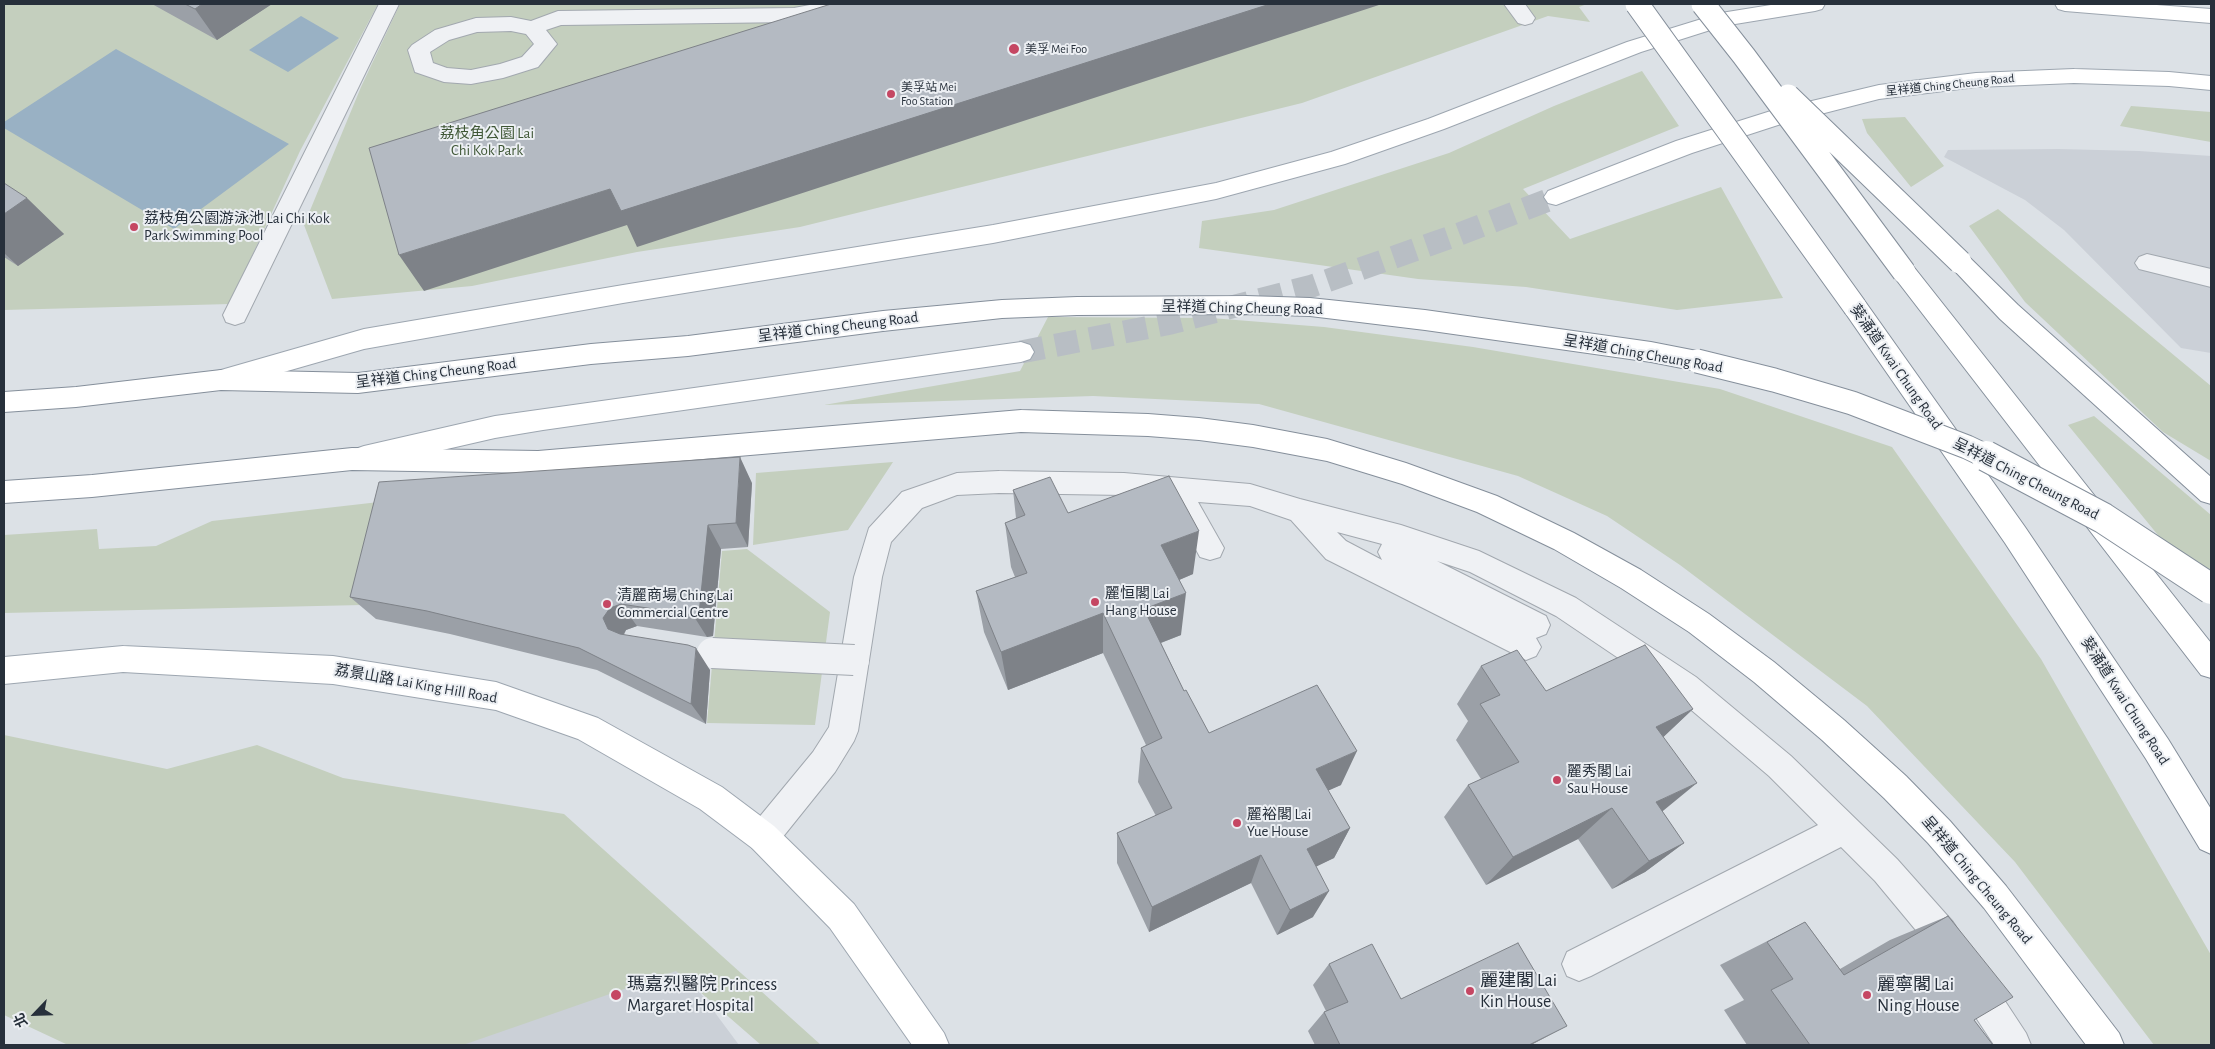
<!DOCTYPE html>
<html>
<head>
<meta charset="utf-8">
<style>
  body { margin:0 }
  #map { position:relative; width:2215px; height:1049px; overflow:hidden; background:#dce1e6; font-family:"Alegreya Sans","Noto Sans TC",sans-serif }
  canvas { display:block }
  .frame { position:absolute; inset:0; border:5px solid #27303b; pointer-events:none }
  .north { position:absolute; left:10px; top:989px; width:50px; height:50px; -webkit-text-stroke:4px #eceff3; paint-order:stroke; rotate:246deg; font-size:14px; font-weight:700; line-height:20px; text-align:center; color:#27303b }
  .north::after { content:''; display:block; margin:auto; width:18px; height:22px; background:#27303b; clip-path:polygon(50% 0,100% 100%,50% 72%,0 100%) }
</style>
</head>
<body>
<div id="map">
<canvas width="2215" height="1049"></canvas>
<div class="frame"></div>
<div class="north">北</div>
</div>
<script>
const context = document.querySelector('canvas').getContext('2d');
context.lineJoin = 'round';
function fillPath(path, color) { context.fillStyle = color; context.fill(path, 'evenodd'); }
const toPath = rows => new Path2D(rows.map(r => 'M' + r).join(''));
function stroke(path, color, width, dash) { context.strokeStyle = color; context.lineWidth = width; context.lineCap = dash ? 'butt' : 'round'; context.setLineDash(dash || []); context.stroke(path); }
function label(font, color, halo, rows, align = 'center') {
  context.font = font + ' "Alegreya Sans","Noto Sans TC",sans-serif'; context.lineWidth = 4; context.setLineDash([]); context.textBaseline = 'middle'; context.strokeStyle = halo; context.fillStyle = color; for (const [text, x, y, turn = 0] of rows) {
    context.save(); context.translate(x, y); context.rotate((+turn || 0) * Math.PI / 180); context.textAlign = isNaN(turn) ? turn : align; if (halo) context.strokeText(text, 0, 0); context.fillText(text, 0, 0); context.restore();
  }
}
fillPath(toPath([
  [2058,149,2139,151,2211,156,2211,353,2181,348,2064,230,2025,200,1944,157,1948,150],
  [664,944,739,1045,399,1045]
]), '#cbd0d7');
fillPath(toPath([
  [4,4,378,4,300,151,230,304,4,310],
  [400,4,1587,4,1579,7,1590,22,1548,16,1302,103,800,227,637,252,472,286,332,299,304,225,361,87],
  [1642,71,1679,126,1523,189,1570,239,1721,187,1783,298,1677,310,1526,287,1418,279,1199,248,1202,221,1274,210,1449,153,1554,106],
  [2131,106,2211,112,2211,142,2120,126],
  [1905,117,1944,166,1911,187,1867,133,1862,119],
  [1998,209,2211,386,2211,461,2163,432,2025,302,1969,226],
  [1048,317,1211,318,1324,327,1473,347,1720,389,1892,447,2041,659,2211,955,2211,1045,2154,1045,2015,862,1867,706,1680,565,1607,516,1518,476,1259,404,1093,396,824,405,1020,371],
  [2094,416,2211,515,2211,600,2068,425],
  [893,462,848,530,753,545,756,473],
  [379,502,362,605,4,613,4,535,97,529,99,549,156,546,212,521],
  [747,549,830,612,815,725,707,723,722,551],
  [4,735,167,769,257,745,343,778,564,814,821,1045,761,1045,676,971,463,1045,68,1045,4,1015]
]), '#c4cfbe');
fillPath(toPath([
  [301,16,339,38,288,72,249,50],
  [116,49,289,144,174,229,4,128,4,122]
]), '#99b1c4');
stroke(toPath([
  [1021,352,1171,323,1312,286,1454,236,1556,197]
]), '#b8bec4', 23, [23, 12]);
const minor = toPath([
  [379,4,399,4,244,322,235,325,226,322,223,315,379,4],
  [815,4,854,4,851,9,794,22,561,25,546,30,557,44,538,67,503,78,471,84,444,82,415,72,408,50,412,45,435,30,476,18,511,17,531,21,558,11,794,8,815,4],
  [511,31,526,34,534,44,522,57,500,64,471,70,447,68,433,63,430,52,449,40,477,32,511,31],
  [1504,4,1525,4,1535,18,1532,23,1525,25,1518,23,1504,4],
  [2147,254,2211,269,2211,287,2139,269,2135,263,2139,257,2147,254],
  [999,471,1124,473,1250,484,1300,499,1401,525,1479,551,1576,598,1696,677,1791,756,1897,859,1953,922,2026,1033,2031,1045,1994,1045,1929,946,1875,881,1841,847,1591,976,1579,981,1567,976,1562,964,1567,952,1818,825,1769,776,1676,697,1556,616,1470,572,1437,561,1546,616,1550,625,1546,634,1536,638,1541,647,1536,656,1526,660,1326,559,1291,520,1250,506,1198,502,1224,548,1220,557,1210,560,1200,557,1168,499,1124,495,999,493,957,495,922,508,891,542,882,577,858,731,854,741,835,772,774,848,763,853,752,848,747,837,752,826,813,752,829,727,854,577,869,528,902,492,957,473,999,471],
  [1337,532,1382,544,1378,552,1382,560,1346,541,1337,532]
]);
const major = toPath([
  [1777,4,1825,4,1822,9,1815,11,1723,26,1641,52,1444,129,1345,164,1216,199,993,243,623,303,364,349,221,390,212,387,208,380,212,373,221,370,364,329,623,285,993,225,1216,183,1331,152,1428,119,1627,42,1721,13,1777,4],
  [2055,4,2143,4,2211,9,2211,23,2065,11,2058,9,2055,4],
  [2074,69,2169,72,2211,76,2211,90,2169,86,2074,83,1976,87,1879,99,1778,125,1692,153,1556,205,1548,203,1544,197,1548,191,1676,141,1774,110,1879,85,1976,73,2074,69],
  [1021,342,1030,345,1034,352,1030,359,1021,362,543,430,495,438,364,468,355,465,351,457,355,449,364,446,495,416,1021,342],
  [123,646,333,656,496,682,598,718,722,787,774,826,854,904,944,1033,949,1045,912,1045,830,928,752,848,700,809,578,739,496,710,333,684,123,672,4,684,4,657,123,646]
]);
const highway = toPath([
  [1960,253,1968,256,2018,305,2211,477,2211,504,2201,501,2000,319,1952,268,1948,262,1952,256,1960,253],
  [1904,263,1913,266,2211,643,2211,678,2201,675,1895,278,1892,272,1895,266,1904,263],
  [1246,296,1310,298,1425,310,1651,342,1697,351,1706,354,1710,361,1706,368,1697,371,1651,362,1425,330,1310,316,1246,314,1077,315,1002,318,883,331,688,356,591,364,358,393,221,390,76,407,4,412,4,392,76,387,221,370,358,373,591,344,688,336,883,311,1002,300,1077,297,1246,296],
  [1855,298,1864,300,2025,527,2168,739,2211,809,2211,854,2200,849,2146,759,2005,543,1846,314,1843,307,1846,300,1855,298],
  [1021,410,1148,414,1199,418,1253,425,1327,439,1406,463,1497,496,1574,533,1641,570,1709,614,1774,662,1844,720,1906,776,1950,821,2006,886,2119,1033,2124,1045,2086,1045,1984,908,1928,843,1884,798,1822,740,1754,682,1689,632,1621,588,1554,549,1477,512,1402,484,1327,461,1253,447,1199,440,1148,436,1021,432,538,473,352,470,92,497,4,503,4,481,92,475,352,448,538,451,1021,410]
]);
stroke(minor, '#a2a8af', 2);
stroke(major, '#9da6b0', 2);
stroke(highway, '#858f9b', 2);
fillPath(minor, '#eff1f4');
fillPath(major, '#fff');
fillPath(highway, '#fff');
const minorBridge = toPath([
  [712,653,854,660]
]);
const highwayBridgeFar1 = toPath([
  [1637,4,1855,307],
  [1703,4,1744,56,1904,272],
  [1788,96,1960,262],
  [1697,361,1774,380,1852,403,1967,447,1988,457]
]);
const highwayBridge = toPath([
  [1986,456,2103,518,2211,589]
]);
stroke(minorBridge, '#a2a8af', 32, []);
stroke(highwayBridgeFar1, '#858f9b', 25, []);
stroke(highwayBridge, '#858f9b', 32, []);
stroke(minorBridge, '#eff1f4', 30);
stroke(highwayBridgeFar1, '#fff', 23);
stroke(highwayBridge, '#fff', 30);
fillPath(toPath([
  [152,4,272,4,217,40],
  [4,183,64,234,18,266,4,257],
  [752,483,748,547,721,549,713,636,707,637,637,626,626,630,624,635,710,670,706,724,597,670,450,634,376,619,350,597],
  [1013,490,1068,513,1193,574,1179,580,1181,635,1161,643,1184,691,1209,733,1341,785,1328,790,1350,828,1334,858,1316,866,1313,917,1277,935,1251,883,1149,932,1117,863,1117,833,1156,816,1138,782,1141,748,1146,745,1103,653,1008,690,984,632,976,591,1015,577,1011,567,1005,523,1016,518],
  [1481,666,1546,691,1693,709,1663,737,1662,811,1684,843,1645,872,1612,889,1578,839,1486,885,1444,817,1468,785,1481,779,1456,740,1468,721,1457,704],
  [1948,916,1974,1020,1993,1045,1747,1045,1724,1010,1744,1000,1720,965,1805,922,1840,969,1890,940],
  [1329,964,1401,999,1531,1045,1315,1045,1308,1031,1324,1012,1326,1011,1313,985]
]), '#9ba0a7');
fillPath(toPath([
  [202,4,272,4,217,40,195,9],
  [1270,4,1382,4,637,247,627,225,424,291,399,255,610,189],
  [27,198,64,234,18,266,4,253,4,214],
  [740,457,752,483,748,547,736,523],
  [708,525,721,549,713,636,707,637,693,615],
  [1199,531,1193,574,1158,589,1161,545],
  [1186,593,1181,635,1142,650,1144,609],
  [621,604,637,626,626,630,620,640,608,629,603,618,610,608],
  [1103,613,1103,653,1008,690,1001,652],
  [696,648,710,670,706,724,691,704],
  [1693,709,1655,745,1656,727],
  [1357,751,1341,785,1303,802,1316,769],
  [1697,783,1658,815,1656,802],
  [1612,808,1578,839,1486,885,1513,857],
  [1350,828,1334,858,1293,878,1307,849],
  [1684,843,1645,872,1612,889,1649,861],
  [1261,855,1251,883,1149,932,1152,907],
  [1329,891,1313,917,1277,935,1290,910],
  [1567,1026,1531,1045,1529,1045]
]), '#7e8288');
const building = toPath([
  [185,4,202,4,195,9,185,4],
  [831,4,1270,4,621,211,610,189,399,255,369,148,831,4],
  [4,183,27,198,4,214,4,183],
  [740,457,736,523,708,525,699,614,693,615,621,604,610,608,603,618,608,629,620,634,688,645,696,648,691,704,579,648,427,611,350,597,379,482,740,457],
  [1169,476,1199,531,1161,545,1186,593,1144,609,1184,691,1186,690,1209,733,1317,685,1357,751,1316,769,1350,828,1307,849,1329,891,1290,910,1261,855,1152,907,1117,833,1172,808,1141,748,1162,738,1103,613,1001,652,976,591,1027,573,1005,523,1025,515,1013,490,1050,477,1068,513,1169,476],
  [1645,645,1693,709,1656,727,1697,783,1656,802,1684,843,1649,861,1612,808,1513,857,1468,785,1519,762,1480,704,1500,695,1481,666,1517,650,1546,691,1645,645],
  [1948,916,2013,997,1974,1020,1993,1045,1810,1045,1771,990,1793,979,1767,942,1805,922,1844,975,1948,916],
  [1518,943,1567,1026,1529,1045,1340,1045,1324,1012,1348,1002,1329,964,1372,944,1401,999,1518,943]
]);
fillPath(building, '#b4bac2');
stroke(building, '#7e8288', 1);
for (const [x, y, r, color] of [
  [1014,49,6,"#c54763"],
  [891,94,5,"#c54763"],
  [134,227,5,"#c54763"],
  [1095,602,5,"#c54763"],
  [607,604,5,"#c54763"],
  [1557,780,5,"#c54763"],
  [1237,823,5,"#c54763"],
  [1470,991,5,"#c54763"],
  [616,995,6,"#c54763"],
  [1867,995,5,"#c54763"]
]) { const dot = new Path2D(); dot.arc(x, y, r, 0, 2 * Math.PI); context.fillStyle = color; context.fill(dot); stroke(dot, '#eceff3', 2); }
label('12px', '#27303b', '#eceff3', [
  ["美孚 Mei Foo",1025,49],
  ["美孚站 Mei",901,87],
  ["Foo Station",901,101]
], 'left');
label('12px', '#27303b', '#eceff3', [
  ["呈祥道 Ching Cheung Road",1950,85,-6]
]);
label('15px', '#3e5635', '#eceff3', [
  ["荔枝角公園 Lai",487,133],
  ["Chi Kok Park",487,150]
]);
label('15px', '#27303b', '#eceff3', [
  ["荔枝角公園游泳池 Lai Chi Kok",144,218],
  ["Park Swimming Pool",144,235],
  ["麗恒閣 Lai",1105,593],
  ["Hang House",1105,610],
  ["清麗商場 Ching Lai",617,595],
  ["Commercial Centre",617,612],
  ["麗秀閣 Lai",1567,771],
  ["Sau House",1567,788],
  ["麗裕閣 Lai",1247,814],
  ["Yue House",1247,831]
], 'left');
label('15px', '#27303b', '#eceff3', [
  ["呈祥道 Ching Cheung Road",1242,308,1],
  ["呈祥道 Ching Cheung Road",838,327,-7],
  ["呈祥道 Ching Cheung Road",1643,354,10],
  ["葵涌道 Kwai Chung Road",1896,367,55],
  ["呈祥道 Ching Cheung Road",436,373,-7],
  ["呈祥道 Ching Cheung Road",2026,479,27],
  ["荔景山路 Lai King Hill Road",416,684,10],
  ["葵涌道 Kwai Chung Road",2125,701,57],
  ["呈祥道 Ching Cheung Road",1977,880,50]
]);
label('18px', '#27303b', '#eceff3', [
  ["麗建閣 Lai",1480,981],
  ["Kin House",1480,1002],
  ["瑪嘉烈醫院 Princess",627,985],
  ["Margaret Hospital",627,1006],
  ["麗寧閣 Lai",1877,985],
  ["Ning House",1877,1006]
], 'left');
</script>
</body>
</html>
